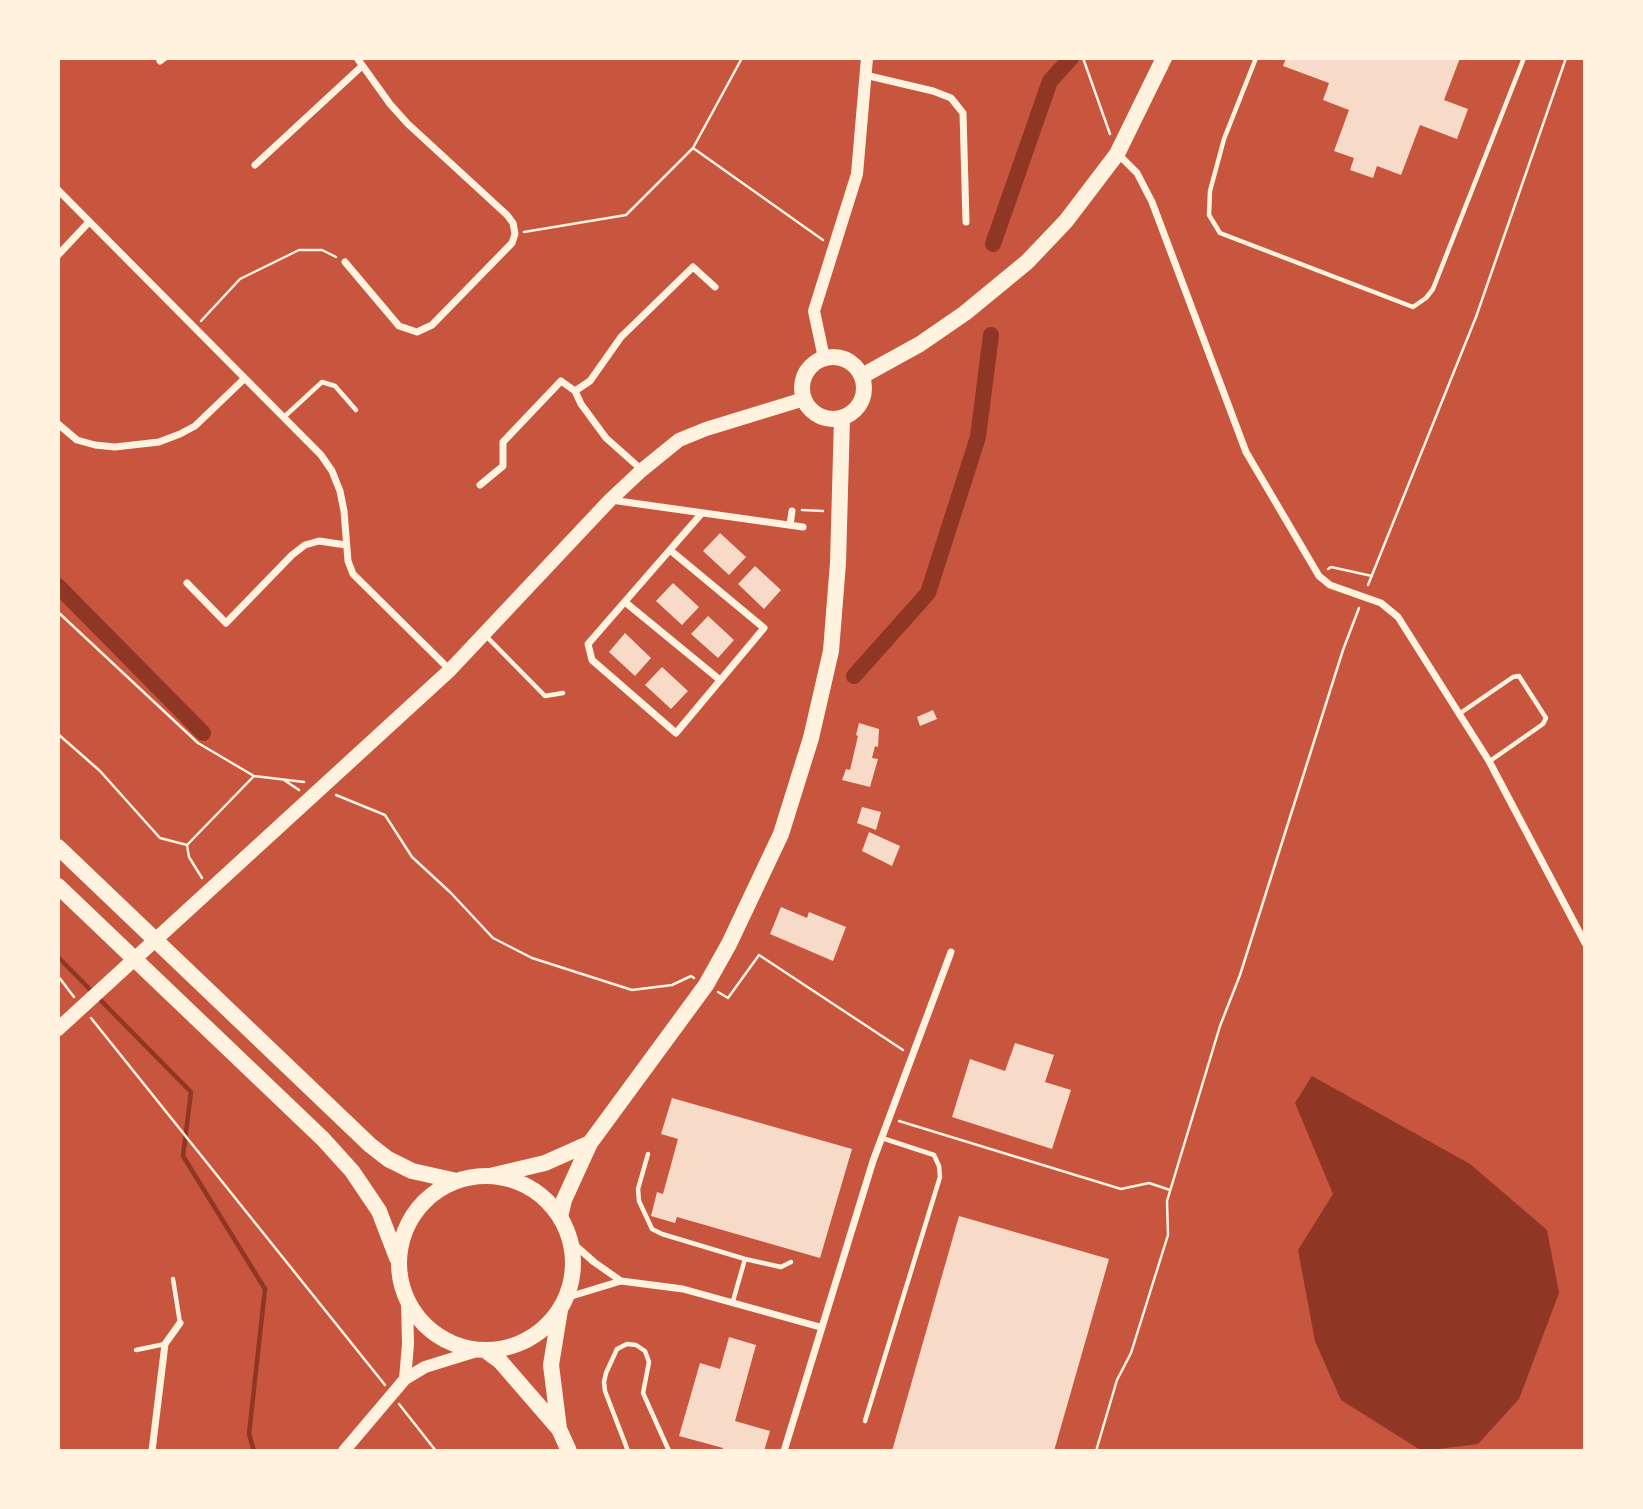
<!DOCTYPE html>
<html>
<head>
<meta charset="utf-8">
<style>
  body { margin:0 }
  #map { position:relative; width:1643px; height:1509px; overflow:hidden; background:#c8553d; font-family:"Fira Sans",sans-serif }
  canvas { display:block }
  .frame { position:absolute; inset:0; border:60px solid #fff3e0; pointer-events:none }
</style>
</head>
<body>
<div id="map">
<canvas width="1643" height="1509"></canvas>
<div class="frame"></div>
</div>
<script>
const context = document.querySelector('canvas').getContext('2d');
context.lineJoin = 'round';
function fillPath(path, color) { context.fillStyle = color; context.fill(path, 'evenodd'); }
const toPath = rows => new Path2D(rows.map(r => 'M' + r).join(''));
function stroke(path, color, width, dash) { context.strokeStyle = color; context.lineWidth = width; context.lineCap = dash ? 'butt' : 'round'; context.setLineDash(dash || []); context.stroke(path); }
fillPath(toPath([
  [1312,1076,1470,1164,1547,1230,1559,1293,1519,1399,1478,1444,1422,1451,1341,1400,1315,1341,1298,1250,1333,1194,1295,1103]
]), '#8f3625');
stroke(toPath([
  [58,957,191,1092,183,1156,265,1289,249,1434,254,1451]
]), '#8f3625', 4.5);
stroke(toPath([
  [993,244,1050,81,1071,58],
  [58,586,203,733],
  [854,676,928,593,978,437,991,335]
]), '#8f3625', 16);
fillPath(toPath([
  [1286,58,1460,58,1444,100,1468,109,1457,139,1420,125,1401,175,1377,166,1373,178,1350,170,1354,158,1334,151,1349,110,1323,100,1329,83,1283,66],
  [720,533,746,557,729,575,703,551],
  [755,566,781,590,764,609,738,584],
  [673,583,699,607,682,625,656,601],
  [708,616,734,640,718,658,691,634],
  [625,633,651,658,635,676,609,652],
  [662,667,688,691,671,709,645,685],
  [933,710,937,719,920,726,917,717],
  [859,723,879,729,878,747,875,746,872,758,878,759,870,787,842,780,846,769,850,770,858,736,856,735],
  [862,807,881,812,876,830,857,823],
  [869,832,900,846,892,866,862,851],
  [781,907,807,918,809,912,846,927,833,961,770,934],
  [1015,1043,1054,1055,1045,1082,1071,1090,1052,1149,952,1117,970,1059,1005,1071],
  [672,1098,852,1149,820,1258,677,1217,675,1223,651,1216,657,1192,663,1194,678,1139,661,1134],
  [959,1216,1109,1259,1054,1451,892,1451],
  [729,1337,756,1345,735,1421,770,1431,764,1451,722,1451,723,1448,679,1436,700,1363,720,1369]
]), '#f7dbc8');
stroke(toPath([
  [1083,58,1110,134],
  [693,148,742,58],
  [524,232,626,215,693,148,823,240],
  [201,321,240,279,299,250,322,250,336,257],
  [802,510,823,511],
  [1328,569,1331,567,1372,576],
  [1368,585,1476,317,1566,58],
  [58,612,198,743,254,776,304,782],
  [58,734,100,771,160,838,187,845],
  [284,780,299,790],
  [336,795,385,815,412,857,451,893,493,938,532,958,632,990,672,985,691,976,694,978],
  [202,878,189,857,187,845,254,776],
  [58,976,74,997],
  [718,992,728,998,759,955,903,1050],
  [91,1018,385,1385],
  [899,1121,1121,1189,1149,1183,1170,1190],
  [399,1404,436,1451],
  [1096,1451,1117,1380,1131,1353,1168,1235,1167,1201,1220,1026,1240,975,1343,650,1359,608]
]), '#fff3e0', 2.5);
stroke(toPath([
  [1256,58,1224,139,1210,191,1209,215,1220,233,1413,307,1426,298,1433,289,1524,58],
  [284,417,322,382,335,386,356,410],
  [487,637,545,696,563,693],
  [1459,714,1513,677,1519,676,1546,718,1543,724,1490,761],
  [648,1154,638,1189,639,1201,652,1229,662,1234,745,1259,781,1267,791,1262],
  [173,1279,180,1323],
  [733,1301,745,1259],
  [136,1350,165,1344],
  [865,1421,940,1177,939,1166,934,1155,882,1138],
  [628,1451,605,1391,604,1382,606,1373,617,1349,627,1344,636,1345,645,1351,649,1362,643,1393,669,1451]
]), '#fff3e0', 4.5);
stroke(toPath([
  [160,61,164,58],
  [865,75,933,91,951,98,963,113,966,222],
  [1118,154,1137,173,1152,202,1246,452,1319,576,1330,585,1381,603,1398,617,1489,761,1585,943],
  [255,165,362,66],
  [58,190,321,455,332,471,340,491,344,511,348,561,353,574,450,670],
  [58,255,89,222],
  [345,262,399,326,417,332,432,325,512,243,515,234,513,223,507,215,408,124,390,104,357,58],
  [575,391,590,381,621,337,693,267,715,287],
  [575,391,581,404,606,438,642,470],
  [58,424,77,440,95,445,115,447,159,442,180,434,195,426,244,379],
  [480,485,503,466,503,442,561,381,575,391],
  [611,500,803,527],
  [790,525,792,511],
  [670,550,764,628,676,733,592,660,588,644,702,513],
  [187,583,226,623,292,555,305,545,319,541,346,545],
  [625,602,720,680],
  [569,1240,594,1262,621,1281],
  [565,1298,621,1281,683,1289,820,1327],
  [152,1451,165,1344,180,1323],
  [784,1451,873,1161,951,952]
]), '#fff3e0', 7);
stroke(toPath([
  [824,358,814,311,857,174,867,58],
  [405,1379,408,1344,407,1300],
  [344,1451,405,1379,425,1367,480,1350]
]), '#fff3e0', 12);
stroke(toPath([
  [58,1029,450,670,610,500,642,470,679,440,706,429,804,399]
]), '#fff3e0', 14);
stroke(toPath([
  '802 388a31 31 0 1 1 62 0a31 31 0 1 1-62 0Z',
  [862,376,920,344,965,313,1027,262,1066,221,1117,154,1164,58],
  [490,1176,545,1163,590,1143],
  [560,1217,564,1200,590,1143,706,985,729,944,781,834,811,738,831,651,838,563,842,418]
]), '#fff3e0', 16);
stroke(toPath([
  [58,847,370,1145,388,1159,412,1171,457,1181],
  [58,886,323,1139,352,1171,379,1211,397,1258],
  '399 1263a87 87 0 1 1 174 0a87 87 0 1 1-174 0Z',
  [485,1350,500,1361,559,1429,569,1451],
  [559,1429,551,1365,560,1310]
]), '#fff3e0', 16);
</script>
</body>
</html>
